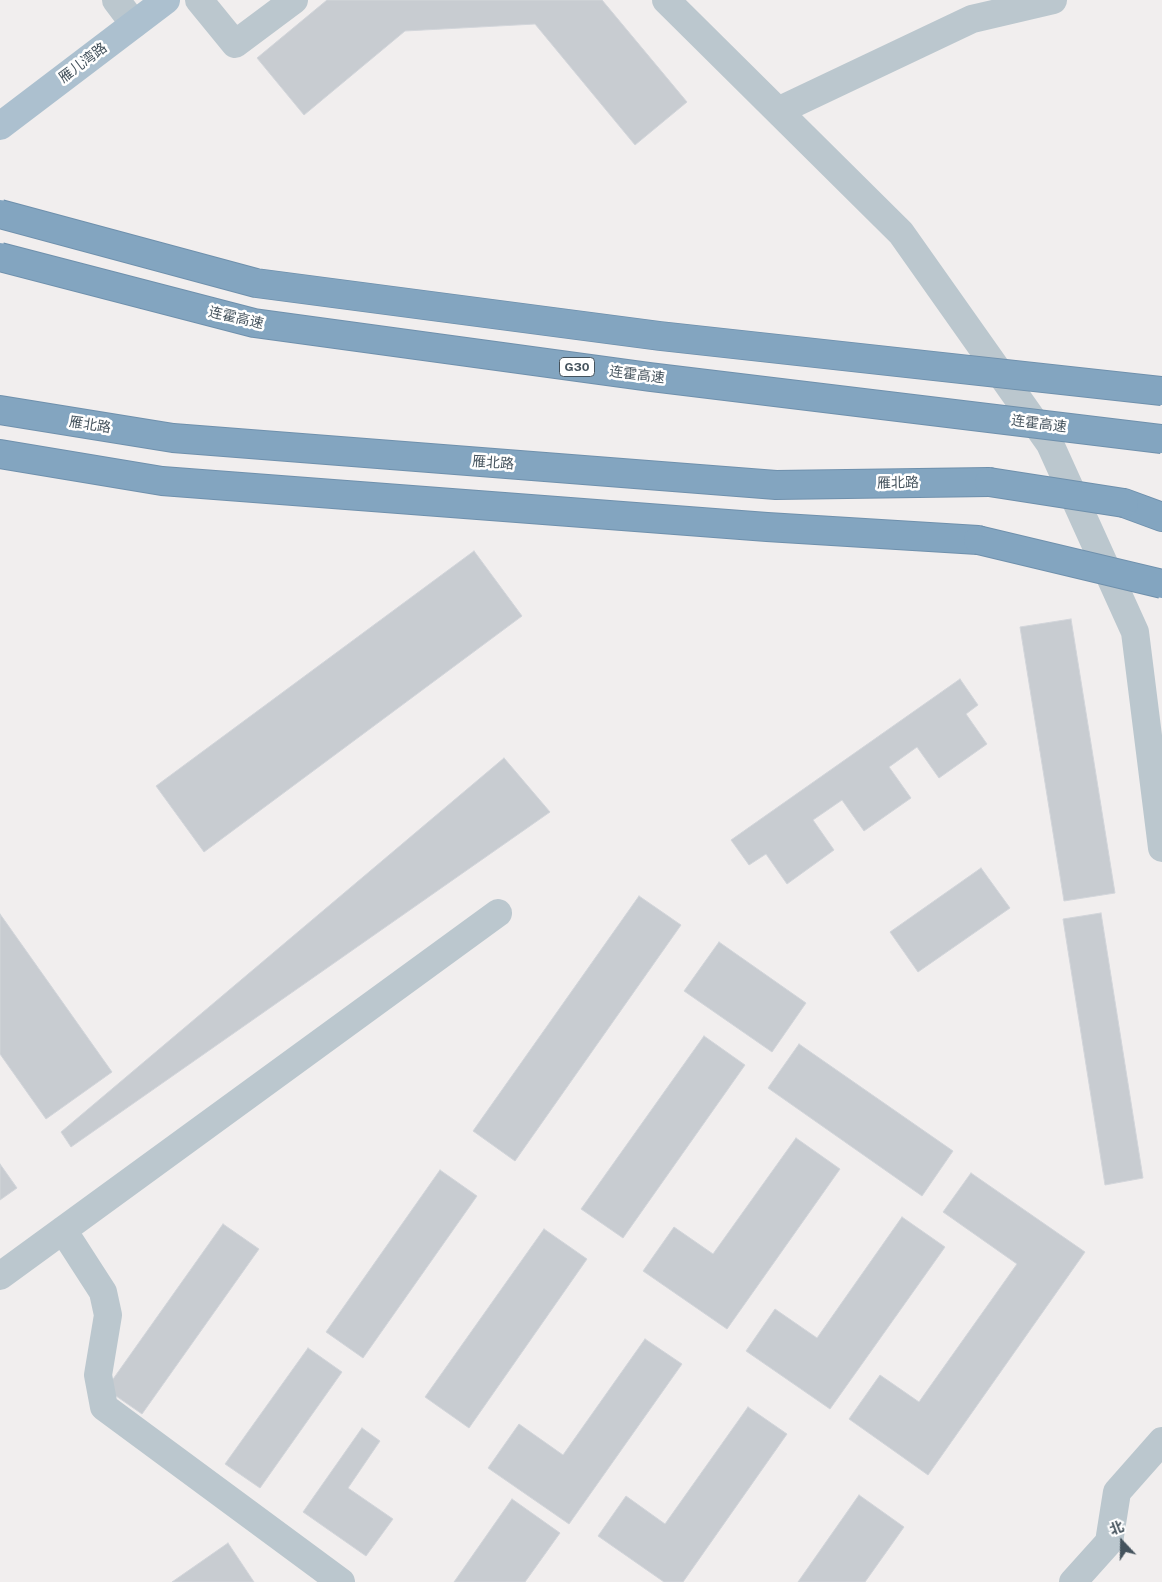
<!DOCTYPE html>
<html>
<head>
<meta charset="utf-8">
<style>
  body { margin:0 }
  #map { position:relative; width:1162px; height:1582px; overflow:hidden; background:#f1eeee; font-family:"Public Sans","Noto Sans SC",sans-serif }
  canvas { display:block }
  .north { position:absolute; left:1097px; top:1517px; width:50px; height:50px; -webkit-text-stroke:4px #fff; paint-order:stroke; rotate:339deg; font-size:14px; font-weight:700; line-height:20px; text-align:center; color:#45535d }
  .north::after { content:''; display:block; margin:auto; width:18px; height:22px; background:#45535d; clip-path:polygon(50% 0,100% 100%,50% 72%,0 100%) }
</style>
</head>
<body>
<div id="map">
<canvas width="1162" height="1582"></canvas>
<div class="north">北</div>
</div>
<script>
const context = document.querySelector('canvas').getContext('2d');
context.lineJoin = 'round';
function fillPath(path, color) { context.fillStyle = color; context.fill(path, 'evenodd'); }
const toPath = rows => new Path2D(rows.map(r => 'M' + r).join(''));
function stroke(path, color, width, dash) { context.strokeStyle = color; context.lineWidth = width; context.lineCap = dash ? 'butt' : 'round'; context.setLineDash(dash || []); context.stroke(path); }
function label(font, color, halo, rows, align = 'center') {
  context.font = font + ' "Public Sans","Noto Sans SC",sans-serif'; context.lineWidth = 5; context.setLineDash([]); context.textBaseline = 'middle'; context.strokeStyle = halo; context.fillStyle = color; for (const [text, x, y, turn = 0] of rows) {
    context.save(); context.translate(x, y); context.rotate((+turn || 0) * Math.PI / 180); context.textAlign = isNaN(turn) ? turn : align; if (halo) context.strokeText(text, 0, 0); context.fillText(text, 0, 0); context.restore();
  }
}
const building = toPath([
  [327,0,602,0,687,102,635,145,535,24,405,31,304,115,257,58,327,0],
  [474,551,522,616,204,852,156,786,474,551],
  [1071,619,1115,893,1064,901,1020,627,1071,619],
  [960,679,978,705,966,714,987,744,939,778,917,747,889,767,911,798,864,831,842,800,813,820,834,850,787,884,766,854,749,865,731,840,960,679],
  [504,758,550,812,71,1147,61,1132,504,758],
  [981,868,1010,908,918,972,890,932,981,868],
  [639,896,681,925,515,1161,473,1131,639,896],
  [1101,913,1143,1178,1105,1185,1063,919,1101,913],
  [0,914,112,1072,46,1119,0,1054,0,914],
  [719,942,806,1003,772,1052,684,991,719,942],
  [704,1036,745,1065,623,1238,581,1209,704,1036],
  [799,1044,953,1151,922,1196,768,1088,799,1044],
  [796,1138,840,1169,727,1329,643,1271,674,1227,713,1254,796,1138],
  [0,1164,17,1188,0,1200,0,1164],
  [440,1170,477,1196,363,1358,326,1332,440,1170],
  [971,1173,1085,1252,928,1475,849,1419,880,1375,919,1402,1017,1264,943,1212,971,1173],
  [902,1217,945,1247,830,1409,746,1351,775,1309,817,1338,902,1217],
  [223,1224,259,1249,142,1414,106,1389,223,1224],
  [544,1229,587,1259,469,1428,425,1397,544,1229],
  [645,1339,682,1364,569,1524,488,1468,519,1424,563,1455,645,1339],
  [308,1348,342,1372,260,1488,225,1464,308,1348],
  [748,1407,787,1434,683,1582,664,1582,598,1536,626,1496,665,1524,748,1407],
  [362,1428,380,1441,348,1488,393,1519,366,1556,303,1512,362,1428],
  [859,1495,904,1527,865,1582,798,1582,859,1495],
  [512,1499,560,1533,525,1582,454,1582,512,1499],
  [228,1543,254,1582,172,1582,228,1543]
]);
fillPath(building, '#c8ccd1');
stroke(building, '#d2d5da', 1);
const highway = toPath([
  [0,410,173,438,776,485,989,482],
  [0,454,162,481,767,527,978,540],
  [1124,503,1162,517]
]);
stroke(highway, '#6f90ac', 30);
stroke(toPath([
  [116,0,134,24],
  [199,0,235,44,294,0],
  [666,0,901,233,1050,444,1135,632,1162,848],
  [778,111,972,19,1053,0],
  [63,1230,103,1292,108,1315,98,1375,104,1407,341,1582],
  [0,1276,498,913],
  [1073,1582,1109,1542,1117,1492,1162,1441]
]), '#bbc7ce', 28);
stroke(toPath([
  [0,126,166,0]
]), '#acc0cf', 28);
stroke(highway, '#83a5c0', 28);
const highwayBridge = toPath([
  [0,214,256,283,660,336,1162,391],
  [0,257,254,323,650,377,1162,439],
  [989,482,1124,503],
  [978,540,1162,584]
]);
stroke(highwayBridge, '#6f90ac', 30, []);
stroke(highwayBridge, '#83a5c0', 28);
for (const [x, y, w] of [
  [577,367,35]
]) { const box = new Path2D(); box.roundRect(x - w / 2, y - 9.5, w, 19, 4); context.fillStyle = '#fff'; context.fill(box); stroke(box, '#45535d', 1); }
label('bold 12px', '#45535d', null, [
  ["G30",577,367]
]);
label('14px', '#45535d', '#fff', [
  ["雁儿湾路",83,63,-37],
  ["连霍高速",236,318,13],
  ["连霍高速",637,375,7],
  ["连霍高速",1039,424,7],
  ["雁北路",90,425,9],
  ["雁北路",493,463,4],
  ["雁北路",898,483,-1]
]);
</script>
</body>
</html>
